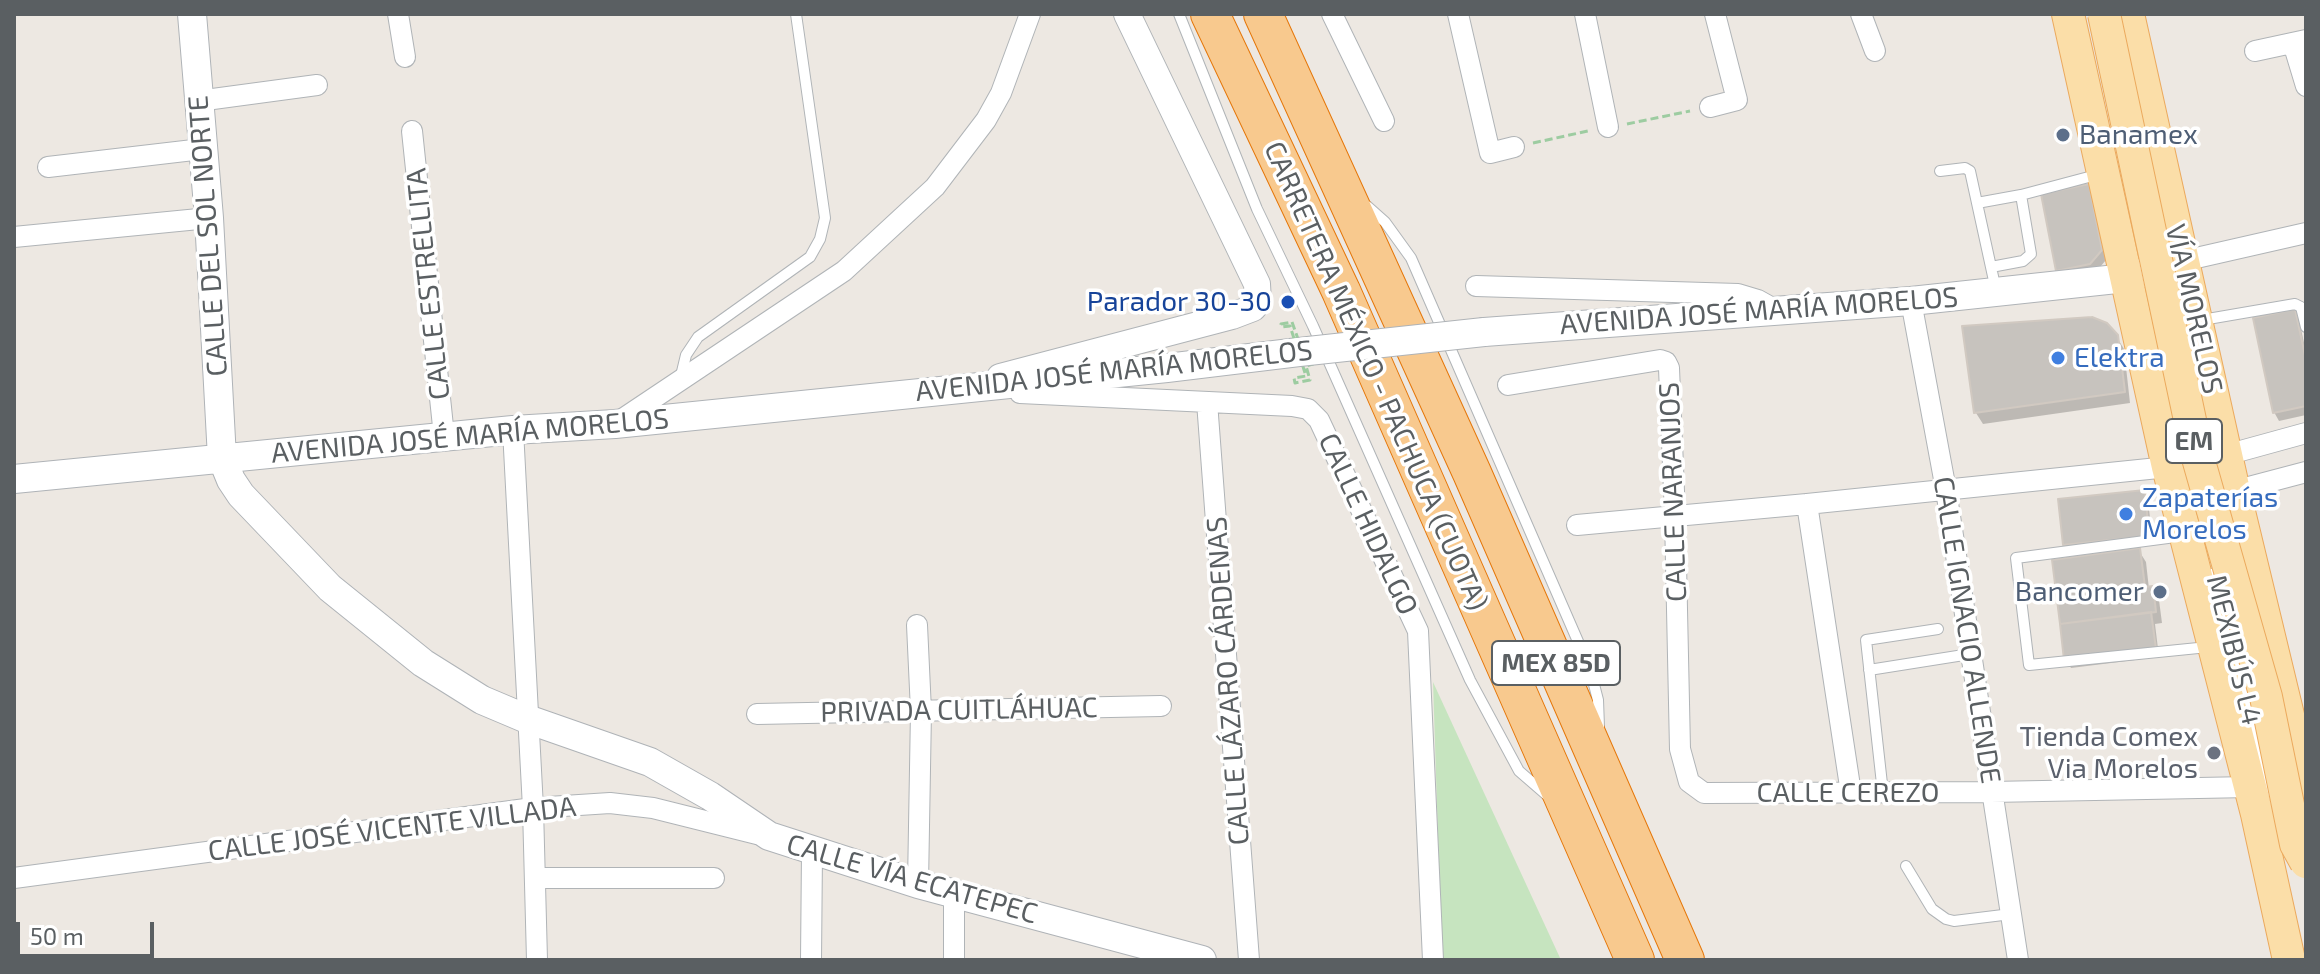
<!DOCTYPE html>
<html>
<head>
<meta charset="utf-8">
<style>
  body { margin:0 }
  #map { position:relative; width:2320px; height:974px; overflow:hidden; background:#ede8e2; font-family:"Exo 2",sans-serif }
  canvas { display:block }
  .frame { position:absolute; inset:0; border:16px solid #5a5f62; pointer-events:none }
  .scale { position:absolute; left:16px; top:922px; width:138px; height:36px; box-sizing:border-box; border:4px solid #5a5f62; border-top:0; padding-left:10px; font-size:24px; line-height:28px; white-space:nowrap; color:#5a5f62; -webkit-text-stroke:6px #fff; paint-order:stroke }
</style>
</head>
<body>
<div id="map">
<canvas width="2320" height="974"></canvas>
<div class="frame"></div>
<div class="scale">50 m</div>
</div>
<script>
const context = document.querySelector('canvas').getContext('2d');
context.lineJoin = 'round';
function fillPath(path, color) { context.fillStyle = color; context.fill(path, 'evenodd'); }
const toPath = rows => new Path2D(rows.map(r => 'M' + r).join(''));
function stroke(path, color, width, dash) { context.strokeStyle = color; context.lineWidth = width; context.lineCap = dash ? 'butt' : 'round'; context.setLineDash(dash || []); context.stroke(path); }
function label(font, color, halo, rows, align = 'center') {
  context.font = font + ' "Exo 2",sans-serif'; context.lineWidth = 7; context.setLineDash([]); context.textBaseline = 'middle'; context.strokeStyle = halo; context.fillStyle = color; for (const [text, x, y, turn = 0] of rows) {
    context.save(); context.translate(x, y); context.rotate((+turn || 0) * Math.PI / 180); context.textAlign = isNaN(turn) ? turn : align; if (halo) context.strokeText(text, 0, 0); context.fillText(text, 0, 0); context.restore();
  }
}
fillPath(toPath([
  [1433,682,1561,960,1442,960]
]), '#c6e4bf');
fillPath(toPath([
  [2088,186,2093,194,2106,260,2095,273,2063,279,2058,270],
  [2294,311,2299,320,2306,352,2306,415,2279,421,2274,412],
  [1964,327,2116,336,2124,349,2130,403,1983,424,1976,413],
  [2144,492,2148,500,2153,544,2069,553,2065,545],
  [2139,551,2146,562,2149,589,2152,588,2159,600,2162,623,2155,624,2159,657,2071,668,2066,659]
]), '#0003');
const building = toPath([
  [2089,184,2102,250,2090,264,2056,271,2041,194,2089,184],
  [2295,309,2306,360,2306,406,2273,413,2253,318,2295,309],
  [2092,317,2107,323,2118,335,2125,392,1974,413,1962,326,2092,317],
  [2145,490,2149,536,2063,545,2058,499,2145,490],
  [2140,548,2145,587,2153,586,2156,612,2060,624,2052,560,2140,548],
  [2151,612,2156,649,2064,660,2060,624,2151,612]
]);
fillPath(building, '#c7c3be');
stroke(building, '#d1c9c1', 2);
const service = toPath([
  [1179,14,1257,209,1313,326,1470,680,1519,771,1549,797],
  [1940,171,1965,168,1970,171,1996,290],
  [2021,195,2100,174],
  [1977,203,2021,195,2031,254,2023,261,1991,267],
  [1367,206,1385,222,1411,258,1590,669,1598,700,1599,727],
  [2202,320,2295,304,2301,307,2306,327],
  [681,376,686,355,698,337,810,257,820,239,825,218,796,14],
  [2183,536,2016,558,2029,665,2208,647],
  [2214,573,2273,813],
  [1869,670,1970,654],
  [1883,793,1866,640,1938,629],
  [1906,866,1932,909,1946,919,1954,921,2011,914]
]);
const minor = toPath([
  [398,14,405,57],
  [1332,14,1384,121],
  [1458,14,1490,153,1514,147],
  [1585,14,1608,127],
  [1861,14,1875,51],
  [2293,43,2306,86],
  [2255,51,2306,40],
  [198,101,317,85],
  [1710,107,1737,100,1715,14],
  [412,131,444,436],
  [48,167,202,149],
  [14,237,209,218],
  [2183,261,2306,233],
  [1476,286,1738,294,1758,300,1776,310],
  [1911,301,1946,490,2018,960],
  [1508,385,1660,360,1666,362,1669,368,1675,516,1680,749,1689,782,1704,793,1991,792,2250,787],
  [1020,393,1292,406,1308,409,1319,420,1418,631,1433,960],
  [1207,402,1249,960],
  [618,422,844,271,935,187,986,120,1001,93,1030,14],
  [513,430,533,808,537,960],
  [2226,455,2306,433],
  [2234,491,2306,472],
  [1807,504,1851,793],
  [1577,525,1807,504,2168,467],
  [917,625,921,711,918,884],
  [757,714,1161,706],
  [14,878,533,808,610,803,653,808,757,834],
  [535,878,714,878],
  [954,893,954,960],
  [811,960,812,852]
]);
const tertiary = toPath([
  [1000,377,1232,316,1253,308,1258,302,1257,284,1127,14]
]);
const secondary = toPath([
  [192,14,209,218,222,458,231,480,241,495,330,588,423,663,482,700,527,719,650,762,710,796,769,836,918,884,1202,960],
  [1484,332,1911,301,2126,278,2148,271],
  [14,479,513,430,615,424,1167,368,1299,352]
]);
const primary = toPath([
  [2068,14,2168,467,2257,814,2289,960],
  [2128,14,2234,491,2306,790]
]);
const motorway = toPath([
  [1210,14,1341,291,1635,960],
  [1263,14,1472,473,1685,960]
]);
stroke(service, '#b0b4b7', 12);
stroke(minor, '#b0b4b7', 22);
stroke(tertiary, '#b0b4b7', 28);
stroke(secondary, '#afb3b7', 30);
stroke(primary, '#eba95d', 34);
stroke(motorway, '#e5770a', 40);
stroke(toPath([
  [1627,124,1690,111],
  [1533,143,1588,131],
  [1292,322,1298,339,1302,338,1313,364,1306,366,1310,380,1295,383,1294,378,1306,376,1290,326,1282,327,1281,324,1292,322]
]), '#9dcca1', 3, [8, 4]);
stroke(service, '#fff', 10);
stroke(minor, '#fff', 20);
stroke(tertiary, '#fff', 26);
stroke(secondary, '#fff', 28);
stroke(primary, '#fbdea8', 32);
stroke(motorway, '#f8c98e', 38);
const secondaryBridge = toPath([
  [1299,352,1484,332]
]);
const primaryBridge = toPath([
  [2104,14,2198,458,2266,697,2296,844,2306,862]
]);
stroke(secondaryBridge, '#afb3b7', 30, []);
stroke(primaryBridge, '#eba95d', 34, []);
stroke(secondaryBridge, '#fff', 28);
stroke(primaryBridge, '#fbdea8', 32);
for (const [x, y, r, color] of [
  [2063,135,8,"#5c6f8a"],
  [1288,302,8,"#1a4fb4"],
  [2058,358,8,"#3f7fe0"],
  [2126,514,8,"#3f7fe0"],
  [2160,592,8,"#5c6f8a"],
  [2214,753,8,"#6b7280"]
]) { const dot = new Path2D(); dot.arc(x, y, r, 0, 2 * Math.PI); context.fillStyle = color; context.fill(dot); stroke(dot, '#fff', 3); }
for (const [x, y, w] of [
  [2194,441,56],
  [1556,663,128]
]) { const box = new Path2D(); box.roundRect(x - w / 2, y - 22, w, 44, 6); context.fillStyle = '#fff'; context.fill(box); stroke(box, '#5a5f62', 2); }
label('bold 26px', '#5a5f62', null, [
  ["EM",2194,441],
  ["MEX 85D",1556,663]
]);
label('28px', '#4e5e75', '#fff', [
  ["Banamex",2079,135],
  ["Bancomer",2144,592,"right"]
], 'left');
label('28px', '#5a5f62', '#fff', [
  ["CALLE DEL SOL NORTE",208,236,-94],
  ["CALLE ESTRELLITA",428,284,-96],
  ["VÍA MORELOS",2194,309,77],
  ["AVENIDA JOSÉ MARÍA MORELOS",1759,311,-4],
  ["AVENIDA JOSÉ MARÍA MORELOS",1114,371,-6],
  ["CARRETERA MÉXICO - PACHUCA (CUOTA)",1376,376,66],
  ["AVENIDA JOSÉ MARÍA MORELOS",470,436,-5],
  ["CALLE NARANJOS",1673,492,-92],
  ["CALLE HIDALGO",1368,524,65],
  ["CALLE IGNACIO ALLENDE",1967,630,81],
  ["MEXIBÚS L4",2234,650,76],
  ["CALLE LÁZARO CÁRDENAS",1228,681,-94],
  ["PRIVADA CUITLÁHUAC",959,710,-1],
  ["CALLE CEREZO",1848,793],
  ["CALLE JOSÉ VICENTE VILLADA",392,829,-7],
  ["CALLE VÍA ECATEPEC",912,879,16]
]);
label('28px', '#164399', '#fff', [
  ["Parador 30-30",1272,302]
], 'right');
label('28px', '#366cbe', '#fff', [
  ["Elektra",2074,358],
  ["Zapaterías",2142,498],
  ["Morelos",2142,530]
], 'left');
label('28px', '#5b616d', '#fff', [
  ["Tienda Comex",2198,737],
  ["Via Morelos",2198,769]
], 'right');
</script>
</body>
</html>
